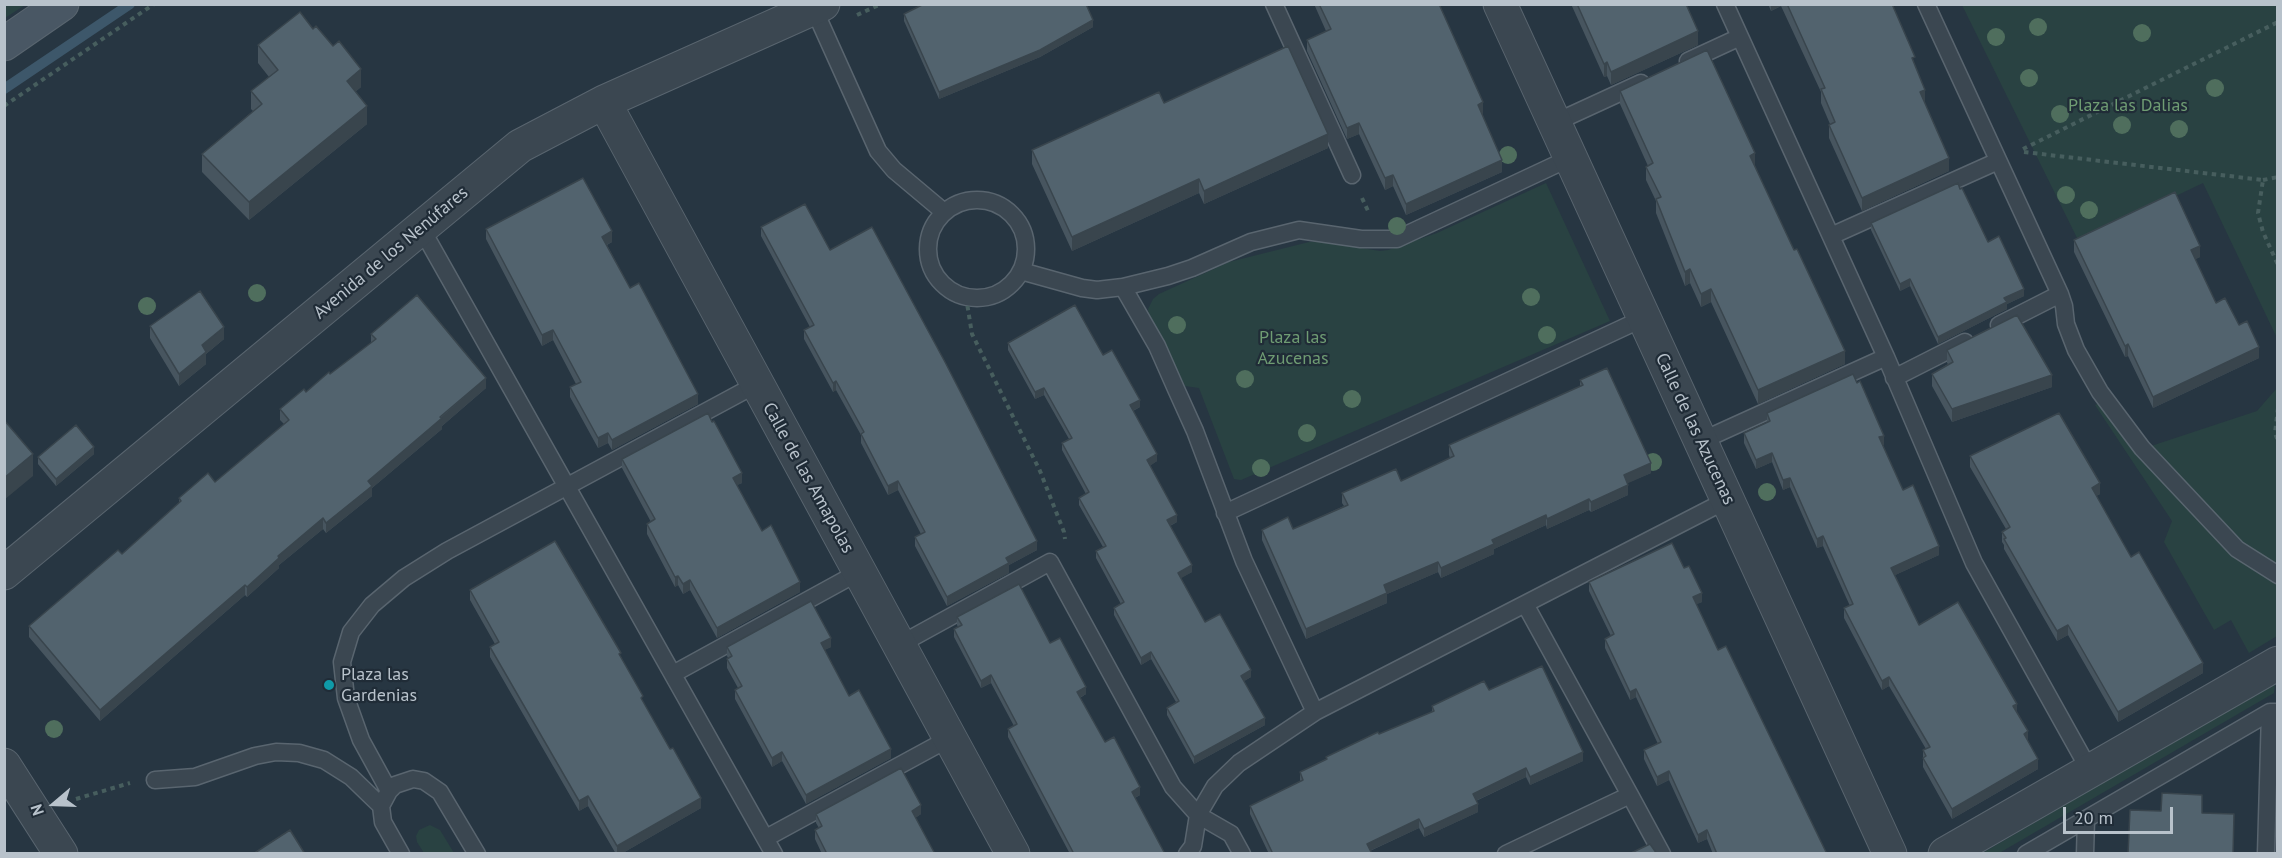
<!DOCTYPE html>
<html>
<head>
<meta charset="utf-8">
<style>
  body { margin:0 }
  #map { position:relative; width:2282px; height:858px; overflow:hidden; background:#273642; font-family:"PT Sans",sans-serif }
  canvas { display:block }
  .frame { position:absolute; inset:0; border:6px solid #b8c2cb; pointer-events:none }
  .north { position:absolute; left:24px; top:774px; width:60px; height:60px; -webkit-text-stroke:4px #202c37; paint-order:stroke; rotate:251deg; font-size:16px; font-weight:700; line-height:24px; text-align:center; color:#b8c2cb }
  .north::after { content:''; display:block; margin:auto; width:21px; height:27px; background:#b8c2cb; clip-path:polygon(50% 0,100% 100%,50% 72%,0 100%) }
  .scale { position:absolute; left:2063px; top:807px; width:110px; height:27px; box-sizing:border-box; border:3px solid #b8c2cb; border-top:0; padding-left:8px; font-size:18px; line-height:21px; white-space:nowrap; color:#b8c2cb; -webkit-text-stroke:4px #202c37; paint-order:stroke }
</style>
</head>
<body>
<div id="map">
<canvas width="2282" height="858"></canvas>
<div class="frame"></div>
<div class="north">N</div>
<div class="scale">20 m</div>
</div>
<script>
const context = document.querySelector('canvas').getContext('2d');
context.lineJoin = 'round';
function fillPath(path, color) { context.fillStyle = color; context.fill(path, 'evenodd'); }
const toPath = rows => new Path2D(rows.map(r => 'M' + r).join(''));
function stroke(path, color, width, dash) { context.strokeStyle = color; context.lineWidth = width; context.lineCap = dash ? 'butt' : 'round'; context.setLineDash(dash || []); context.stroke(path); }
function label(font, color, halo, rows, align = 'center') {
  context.font = font + ' "PT Sans",sans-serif'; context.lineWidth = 4.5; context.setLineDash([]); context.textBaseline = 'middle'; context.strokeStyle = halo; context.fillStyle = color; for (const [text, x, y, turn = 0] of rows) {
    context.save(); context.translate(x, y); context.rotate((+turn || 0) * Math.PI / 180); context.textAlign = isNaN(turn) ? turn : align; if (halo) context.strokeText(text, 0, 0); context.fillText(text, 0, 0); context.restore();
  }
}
fillPath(toPath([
  [5,4,25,4,25,5,5,18],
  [1962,5,2277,5,2277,338,2203,183,2079,242],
  [1546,183,1610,321,1241,480,1234,479,1199,388,1185,386,1149,318,1148,309,1153,299,1159,294,1229,262,1309,242,1319,241,1380,251,1388,250,1437,233],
  [2277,388,2277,636,2249,653,2231,620,2214,630,2164,542,2172,521,2095,405,2111,398,2145,448,2257,411],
  [2275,682,2274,693,2001,852,1981,854],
  [430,825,440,830,454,853,424,853,417,842,416,836,419,830]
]), '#294242');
stroke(toPath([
  [4,89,130,4]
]), '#3d576a', 10);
const lane = toPath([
  [1274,4,1352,175],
  [1725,4,1886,357,1974,563,2090,771],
  [1926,4,2060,294,2064,306,2066,324,2076,350,2100,392,2142,448,2237,549,2278,575],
  [814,9,878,151,894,170,944,212],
  [1688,61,1740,37],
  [1554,123,1641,83],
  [1570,158,1397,239,1361,239,1299,230,1251,242,1192,268,1168,276,1123,287,1157,346,1176,389,1195,431,1244,561,1315,712,1727,500],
  '928 249a49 49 0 1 1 98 0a49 49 0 1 1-98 0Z',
  [421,228,774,854],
  [1831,236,1998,161],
  [1021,271,1082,288,1097,290,1123,287],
  [1999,325,2060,294],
  [1894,378,1965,342],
  [1701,441,1886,357],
  [1225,513,1644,318],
  [899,645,1050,562,1173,787,1198,815,1231,834,1242,854],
  [673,674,859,572],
  [155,780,195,777,255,756,276,752,299,753,324,760,351,777,381,806],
  [389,791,361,740,346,698,342,662,351,632,372,605,404,578,447,551,757,384],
  [1630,795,1662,854],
  [766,838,950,738],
  [401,854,383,822,381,806,389,791,395,785,413,779,424,781,440,792,477,854],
  [1187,854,1193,846,1198,815,1215,786,1239,763,1315,712],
  [1506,854,1630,795,1525,604],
  [2026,854,2270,712,2278,712],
  [2085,854,2086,819],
  [2266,854,2270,712]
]);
const street = toPath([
  [1500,4,1890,854],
  [604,102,1013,854],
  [4,573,520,146,604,102,823,4],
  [4,765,61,854],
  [1945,854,2278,663]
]);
const secondary = toPath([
  [4,44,62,4]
]);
stroke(lane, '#59656f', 19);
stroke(street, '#59656f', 35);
stroke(secondary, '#59656f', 35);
stroke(toPath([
  [857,15,881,4],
  [4,106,154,4],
  [2023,149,2278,22],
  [2024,152,2263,180,2258,213,2263,232,2278,265],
  [2263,180,2278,177],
  [1362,198,1369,213],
  [966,297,972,334,1040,471,1064,532,1065,539],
  [2278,408,2275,433,2278,441],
  [76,799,130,783]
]), '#475e5e', 4, [4.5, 4.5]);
stroke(lane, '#3b4751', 16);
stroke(street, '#3b4751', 33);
stroke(secondary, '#495764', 33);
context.fillStyle = '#4f6e5d';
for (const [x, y] of [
  [2038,27],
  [2142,33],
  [1996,37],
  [2029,78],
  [2215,88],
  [2060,114],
  [2122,125],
  [2179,129],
  [1508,155],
  [2066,195],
  [2089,210],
  [1397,226],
  [257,293],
  [1531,297],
  [147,306],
  [1177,325],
  [1547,335],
  [1245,379],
  [1352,399],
  [1307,433],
  [1653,462],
  [1261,468],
  [1767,492],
  [54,729]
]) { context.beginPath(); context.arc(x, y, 9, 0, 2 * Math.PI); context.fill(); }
fillPath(toPath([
  [1314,4,1439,4,1483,113,1482,114,1502,172,1406,215,1393,186,1385,190,1359,134,1347,139,1307,51,1307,40,1326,31],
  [1571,4,1686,4,1698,45,1611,85,1607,76,1604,77],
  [1768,4,1892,4,1915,65,1925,103,1949,171,1862,211,1829,138,1829,125,1830,124,1821,103,1821,92,1781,6,1771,11],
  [904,14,1093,27,1040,57,939,99,904,21],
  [258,45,361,87,355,92,367,124,249,220,202,172,202,154,253,111,251,109,251,91,269,77,258,63],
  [1620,91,1755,166,1845,364,1758,404,1711,302,1701,307,1690,283,1685,286,1656,213,1656,201,1646,180,1646,167,1648,166,1620,104],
  [1164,103,1328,148,1204,204,1199,193,1072,251,1032,164,1032,150],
  [1871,223,1988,242,2024,296,2007,304,2007,309,1938,344,1910,286,1900,291,1871,230],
  [761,227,830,250,1037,550,1009,565,1009,573,947,606,915,546,915,537,921,534,898,490,888,495,861,443,861,435,836,390,833,392,804,339,804,330,810,327,761,236],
  [486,229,612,242,607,245,630,288,698,404,612,450,608,443,598,448,570,397,570,387,576,384,553,340,542,346,486,239],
  [2074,240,2200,257,2195,259,2216,303,2239,325,2259,358,2153,408,2128,356,2125,357,2074,252],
  [150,326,224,339,206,354,206,364,179,386,150,338],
  [371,334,486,388,442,426,442,429,372,488,372,496,326,533,323,529,279,565,279,568,247,597,245,595,100,721,29,637,29,626,122,554,179,503,179,498,215,482,284,424,280,420,280,409,306,392,371,343],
  [1008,343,1103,355,1140,407,1133,411,1157,461,1149,466,1177,522,1170,526,1192,572,1180,578,1205,622,1251,677,1244,681,1265,725,1194,764,1167,715,1167,708,1176,702,1151,659,1141,665,1114,615,1114,608,1121,604,1096,558,1096,551,1103,547,1079,505,1079,498,1086,494,1062,450,1062,443,1069,439,1044,395,1035,399,1008,350],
  [1947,350,2052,387,1952,422,1932,386,1932,374,1948,364,1947,363],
  [1580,380,1651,473,1627,483,1628,495,1591,512,1589,510,1547,529,1546,525,1494,549,1494,554,1441,578,1438,572,1387,594,1387,603,1306,639,1262,540,1262,530,1293,529,1344,506,1342,503,1342,493,1401,481,1450,458,1449,455,1449,445,1580,386],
  [1767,413,1884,445,1882,445,1903,490,1939,555,1895,575,1919,625,2017,713,2038,769,1952,819,1923,767,1923,750,1926,749,1889,686,1882,690,1844,618,1844,608,1850,606,1823,546,1817,548,1790,487,1783,490,1772,462,1756,469,1744,443,1744,433,1767,423],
  [94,454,56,486,38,464,38,457],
  [1970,456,2100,494,2096,496,2131,557,2203,673,2118,722,2068,635,2057,641,2004,549,2004,545,2002,542,2002,532,2006,529,1970,467],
  [622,459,742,483,737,485,762,531,800,592,717,638,690,590,683,594,678,585,675,587,647,534,647,524,651,522,622,468],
  [1684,568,1702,602,1696,604,1718,650,1827,854,1713,854,1707,839,1698,843,1669,780,1657,786,1644,759,1644,750,1658,744,1636,697,1630,700,1605,648,1605,639,1611,636,1589,591,1589,582],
  [470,590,621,657,643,702,701,808,621,854,616,854,588,806,579,811,490,657,490,647,495,644,470,600],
  [957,617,1050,643,1086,694,1080,698,1105,742,1140,795,1135,798,1165,854,1070,854,1008,737,1008,729,1014,726,991,683,981,688,954,637,954,629,958,627,957,625],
  [727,647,831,647,824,650,849,696,891,758,806,804,782,761,772,767,735,699,735,690,738,688,727,668,727,659,728,658,727,656],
  [1489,690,1583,761,1530,785,1526,777,1476,801,1478,812,1424,837,1419,828,1370,851,1372,854,1269,854,1250,814,1250,806,1300,782,1300,772,1326,759,1326,757,1432,712,1432,706],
  [816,814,921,814,915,818,935,854,822,854,815,839,815,830,819,828,816,823]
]), '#47555f');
fillPath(toPath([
  [1771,4,1781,4,1781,6,1771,11],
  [1093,20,1093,27,1040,57,939,99,939,92],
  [1698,31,1698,45,1611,85,1611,72],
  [1607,62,1607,76,1604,77,1604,64],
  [361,69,361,87,347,99,347,81],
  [1925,90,1925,103,1920,106,1920,92],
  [1483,102,1483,113,1478,116,1478,105],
  [367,106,367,124,249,220,249,202],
  [1359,123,1359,134,1347,139,1347,128],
  [1328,134,1328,148,1204,204,1204,191],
  [1755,153,1755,167,1750,156],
  [1949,158,1949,171,1862,211,1862,198],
  [1502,160,1502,172,1406,215,1406,204],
  [1393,175,1393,186,1385,190,1385,178],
  [1199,179,1199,193,1072,251,1072,237],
  [612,231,612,242,602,247,602,237],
  [2200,246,2200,257,2191,262,2191,250],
  [1690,269,1690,283,1685,286,1685,272],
  [1910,279,1910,286,1900,291,1900,284],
  [1711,289,1711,302,1701,307,1701,294],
  [2024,289,2024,296,2007,304,2007,309,1938,344,1938,337,2004,298],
  [224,327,224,339,206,354,206,364,179,386,179,374,202,345],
  [553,330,553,340,542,346,542,335],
  [2128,344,2128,356,2125,357,2125,346],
  [2259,347,2259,358,2153,408,2153,397],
  [1845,351,1845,364,1758,404,1758,390],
  [2052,375,2052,387,1952,422,1952,409],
  [486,378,486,388,442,426,442,429,372,488,372,496,326,533,326,523,368,481],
  [836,381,836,390,833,392,833,383],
  [1044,388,1044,395,1035,399,1035,392],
  [698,394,698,404,612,450,612,440],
  [1140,400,1140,407,1130,412,1130,405],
  [608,433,608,443,598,448,598,438],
  [1884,436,1884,445,1879,447,1879,437],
  [94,447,94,454,56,486,56,479],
  [1772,453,1772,462,1756,469,1756,460],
  [33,454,33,476,4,500,4,478],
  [1157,454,1157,461,1147,468,1147,460],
  [1651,463,1651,473,1624,485,1624,475],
  [742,473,742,483,733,487,733,478],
  [1790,478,1790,487,1783,490,1783,480],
  [898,481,898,490,888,495,888,486],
  [2100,483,2100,494,2092,498,2092,488],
  [1628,485,1628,495,1591,512,1591,502],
  [1589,499,1589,510,1547,529,1547,519],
  [1177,515,1177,522,1167,527,1167,520],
  [1546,515,1546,525,1494,549,1494,554,1441,578,1441,568,1492,540],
  [323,518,323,529,279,565,279,568,247,597,247,587,278,556],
  [1823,536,1823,546,1817,548,1817,539],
  [1037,541,1037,550,1009,565,1009,573,947,606,947,597,1006,558],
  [1939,546,1939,555,1891,577,1891,568],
  [1438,562,1438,572,1387,594,1387,603,1306,639,1306,629,1384,585],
  [1192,565,1192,572,1178,580,1178,573],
  [678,576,678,585,675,587,675,577],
  [690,580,690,590,683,594,683,584],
  [800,582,800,592,717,638,717,628],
  [245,585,245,595,100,721,100,710],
  [1702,593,1702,602,1693,606,1693,597],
  [2068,625,2068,635,2057,641,2057,631],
  [831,638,831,647,821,652,821,643],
  [1151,652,1151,659,1141,665,1141,658],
  [2203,663,2203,673,2118,722,2118,712],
  [1251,670,1251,677,1241,683,1241,676],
  [991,675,991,683,981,688,981,681],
  [1889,677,1889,686,1882,690,1882,681],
  [1086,687,1086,694,1077,699,1077,692],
  [1636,689,1636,697,1630,700,1630,692],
  [2017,704,2017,713,2013,706],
  [1265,718,1265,725,1194,764,1194,757],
  [2028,731,2028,741,2024,734],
  [891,749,891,758,806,804,806,795],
  [782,752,782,761,772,767,772,758],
  [1583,752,1583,761,1530,785,1530,777],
  [2038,759,2038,769,1952,819,1952,809],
  [1526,768,1526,777,1473,802,1473,794],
  [1669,771,1669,780,1657,786,1657,777],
  [1140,787,1140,795,1132,799,1132,792],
  [588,796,588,806,579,811,579,801],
  [701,798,701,808,621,854,617,854,617,846],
  [1478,804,1478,812,1424,837,1424,829],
  [921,805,921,814,912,820,912,811],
  [1419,819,1419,828,1367,852,1367,844],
  [1707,830,1707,839,1698,843,1698,835]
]), '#39454d');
const building = toPath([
  [924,4,1086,4,1093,20,1040,50,939,92,904,14,924,4],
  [1319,4,1439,4,1483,102,1478,105,1502,160,1406,204,1393,175,1385,178,1359,123,1347,128,1307,40,1331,29,1319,4],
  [1577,4,1686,4,1698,31,1611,72,1607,62,1604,64,1577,4],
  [1787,4,1892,4,1915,57,1912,58,1925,90,1920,92,1949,158,1862,198,1829,125,1835,122,1821,89,1825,88,1787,4],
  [300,12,313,29,316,26,333,46,339,41,361,69,347,81,367,106,249,202,202,154,262,104,251,91,278,70,258,45,300,12],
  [1288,46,1328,134,1204,191,1199,179,1072,237,1032,150,1159,92,1164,103,1288,46],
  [1707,50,1755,153,1750,156,1794,250,1797,249,1845,351,1758,390,1711,289,1701,294,1690,269,1685,272,1656,199,1661,197,1646,167,1653,163,1620,91,1707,50],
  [583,178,612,231,602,237,630,288,639,283,698,394,612,440,608,433,598,438,570,387,581,382,553,330,542,335,486,229,583,178],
  [1958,183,1960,189,1962,188,1988,242,1999,236,2024,289,2004,298,2007,302,1938,337,1910,279,1900,284,1871,223,1958,183],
  [2175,192,2200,246,2191,250,2216,303,2225,298,2239,325,2247,321,2259,347,2153,397,2128,344,2125,346,2074,240,2175,192],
  [805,204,830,250,872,227,945,362,1037,541,1006,558,1009,563,947,597,915,537,925,532,898,481,888,486,861,434,864,432,836,381,833,383,804,330,814,325,761,227,805,204],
  [200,291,224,327,202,345,206,352,179,374,150,326,200,291],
  [417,295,486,378,440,417,442,418,368,481,372,486,326,523,323,518,278,556,279,558,247,587,245,585,100,710,29,626,118,550,122,554,181,501,179,498,208,473,215,482,289,420,280,409,304,389,306,392,329,372,330,374,376,339,371,334,417,295],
  [1075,305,1103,355,1112,350,1140,400,1130,405,1157,454,1147,460,1177,515,1167,520,1192,565,1178,573,1205,622,1220,614,1251,670,1241,676,1265,718,1194,757,1167,708,1179,701,1151,652,1141,658,1114,608,1124,602,1096,551,1106,546,1079,498,1089,492,1062,443,1072,438,1044,388,1035,392,1008,343,1075,305],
  [2017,315,2052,375,1952,409,1932,374,1953,362,1947,350,2017,315],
  [1607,368,1651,463,1624,475,1628,485,1591,502,1589,499,1547,519,1546,515,1492,540,1494,544,1441,568,1438,562,1384,585,1387,593,1306,629,1262,530,1288,517,1293,529,1348,505,1342,493,1396,469,1401,481,1454,456,1449,445,1583,385,1580,380,1607,368],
  [1853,374,1857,383,1860,381,1884,436,1879,437,1903,490,1913,485,1939,546,1891,568,1919,625,1958,602,2017,704,2013,706,2028,731,2024,734,2038,759,1952,809,1923,758,1926,756,1923,750,1930,747,1889,677,1882,681,1844,608,1853,604,1823,536,1817,539,1790,478,1783,480,1772,453,1756,460,1744,433,1770,421,1767,413,1853,374],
  [708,413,712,422,714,421,742,473,733,478,762,531,771,525,800,582,717,628,690,580,683,584,678,576,675,577,647,524,655,519,622,459,708,413],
  [2059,413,2100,483,2092,488,2131,557,2139,552,2203,663,2118,712,2068,625,2057,631,2048,616,2004,539,2006,538,2002,532,2010,527,1970,456,2059,413],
  [4,420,33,454,4,478,4,420],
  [76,425,94,447,56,479,38,457,76,425],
  [555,541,621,653,619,654,643,696,641,698,670,749,673,748,701,798,617,846,588,796,579,801,490,647,499,642,470,590,555,541],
  [1672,543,1684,568,1689,566,1702,593,1693,597,1718,650,1726,646,1827,854,1717,854,1707,830,1698,835,1669,771,1657,777,1644,750,1661,742,1636,689,1630,692,1605,639,1614,634,1589,582,1672,543],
  [1019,584,1050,643,1060,638,1086,687,1077,692,1105,742,1114,737,1140,787,1132,792,1165,854,1074,854,1008,729,1017,724,991,675,981,681,954,629,962,625,957,617,1019,584],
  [811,601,831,638,821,643,849,696,859,690,891,749,806,795,782,752,772,758,735,690,742,686,727,659,732,656,727,647,811,601],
  [1542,666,1583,752,1530,777,1526,768,1473,794,1478,804,1424,829,1419,819,1367,844,1372,854,1273,854,1250,806,1303,780,1300,772,1327,759,1326,757,1378,732,1379,734,1434,711,1432,706,1484,681,1489,690,1542,666],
  [901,768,921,805,912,811,935,854,827,854,815,830,822,826,816,814,901,768],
  [2162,793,2202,795,2202,813,2234,814,2233,854,2128,854,2130,810,2161,811,2162,793],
  [290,830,305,854,253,854,290,830],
  [1650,844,1657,854,1629,854,1650,844]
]);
fillPath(building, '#52636e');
stroke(building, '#39454d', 1.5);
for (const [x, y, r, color] of [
  [329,685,6,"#0f9aa8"]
]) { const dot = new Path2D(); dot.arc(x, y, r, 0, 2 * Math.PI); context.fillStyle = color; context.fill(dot); stroke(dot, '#202c37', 2); }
label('18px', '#6f9c73', '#202c37', [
  ["Plaza las Dalias",2128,106],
  ["Plaza las",1293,338],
  ["Azucenas",1293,359]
]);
label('18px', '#b8c2cb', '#202c37', [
  ["Avenida de los Nenúfares",391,253,-40],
  ["Calle de las Azucenas",1695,429,65],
  ["Calle de las Amapolas",808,478,61]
]);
label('18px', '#b8c2cb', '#202c37', [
  ["Plaza las",341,675],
  ["Gardenias",341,696]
], 'left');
</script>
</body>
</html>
